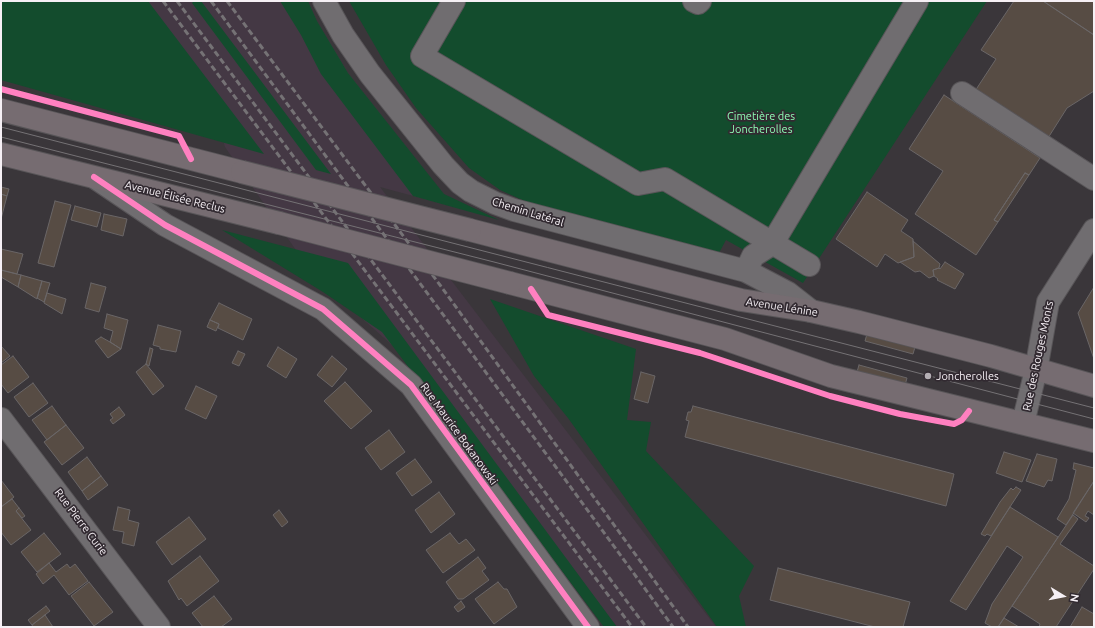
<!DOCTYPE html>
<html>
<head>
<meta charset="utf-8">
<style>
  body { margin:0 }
  #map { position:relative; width:1095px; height:628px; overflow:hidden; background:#3a363a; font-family:Ubuntu,sans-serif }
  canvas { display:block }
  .frame { position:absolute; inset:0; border:2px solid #f6f0f5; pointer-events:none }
  .north { position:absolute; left:1043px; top:576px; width:40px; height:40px; -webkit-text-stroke:3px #322a31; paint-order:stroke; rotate:100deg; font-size:11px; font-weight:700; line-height:16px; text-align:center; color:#f6f0f5 }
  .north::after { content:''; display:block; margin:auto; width:14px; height:18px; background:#f6f0f5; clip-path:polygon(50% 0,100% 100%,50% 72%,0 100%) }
</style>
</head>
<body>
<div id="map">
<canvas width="1095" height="628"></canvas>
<div class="frame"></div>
<div class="north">N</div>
</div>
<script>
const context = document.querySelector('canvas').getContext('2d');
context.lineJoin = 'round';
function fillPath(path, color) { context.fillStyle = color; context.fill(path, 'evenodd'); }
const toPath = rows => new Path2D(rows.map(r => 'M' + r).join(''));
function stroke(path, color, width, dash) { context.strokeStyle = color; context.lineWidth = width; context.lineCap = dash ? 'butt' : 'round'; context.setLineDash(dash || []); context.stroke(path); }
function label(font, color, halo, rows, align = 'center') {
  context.font = font + ' Ubuntu,sans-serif'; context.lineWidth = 3.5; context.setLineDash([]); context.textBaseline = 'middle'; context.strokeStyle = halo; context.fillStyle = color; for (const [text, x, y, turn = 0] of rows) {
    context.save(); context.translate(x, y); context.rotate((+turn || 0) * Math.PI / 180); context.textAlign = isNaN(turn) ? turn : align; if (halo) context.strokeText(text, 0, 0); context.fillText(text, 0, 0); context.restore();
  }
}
fillPath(toPath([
  [136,1,308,1,317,21,348,73,454,207,380,187,716,627,617,627,418,368,313,275,225,147,215,112]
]), '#443844');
fillPath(toPath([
  [1,1,148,1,264,154,1,80],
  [194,1,201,1,331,174,316,170,192,3],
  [280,1,308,1,317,21,348,73,444,194,499,220,413,196,321,74,301,35],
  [349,1,987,1,803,283,726,240,719,253,529,203,500,190,469,168,416,108,386,65],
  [222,230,348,263,617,627,604,627,382,332,323,292],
  [490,299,636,349,627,420,651,422,646,451,754,566,739,596,746,627,717,627,568,418,534,376]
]), '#134c2d');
const building = toPath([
  [1014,1,1043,1,1094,35,1094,91,1067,108,1048,138,975,91,996,59,981,50,1014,1],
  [1043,1,1094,1,1094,35,1043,1],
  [944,95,1040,158,1029,175,1025,173,994,220,998,222,976,255,915,214,943,171,909,149,944,95],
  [1025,173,1029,175,998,222,994,220,1025,173],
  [1,187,9,189,7,196,1,194,1,187],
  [867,192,908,220,901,231,913,239,914,257,898,263,885,254,877,267,836,239,867,192],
  [1,194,7,196,1,219,1,194],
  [55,201,71,205,54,267,38,263,55,201],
  [75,206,101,213,97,227,71,220,75,206],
  [104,214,127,219,123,236,101,230,104,214],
  [913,241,940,264,939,268,933,270,934,276,929,278,920,271,915,272,900,262,914,257,913,241],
  [1,249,23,254,17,274,1,270,1,249],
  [945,262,964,274,955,289,937,280,938,279,934,276,933,270,939,268,940,269,945,262],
  [1,270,21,275,18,287,1,277,1,270],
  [21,275,42,281,37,299,18,287,21,275],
  [42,281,50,283,44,302,37,298,42,281],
  [91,283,106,287,99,312,85,308,91,283],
  [1094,287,1094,359,1078,313,1094,287],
  [47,293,66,299,62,314,44,303,47,293],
  [219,303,252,319,243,340,218,328,219,324,210,320,219,303],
  [107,314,128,320,121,349,110,342,113,331,104,328,107,314],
  [210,320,219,324,216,331,207,327,210,320],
  [158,325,181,331,176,352,160,349,160,347,153,345,158,325],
  [867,334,915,347,913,354,865,341,867,334],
  [101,337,110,342,121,349,108,358,95,341,101,337],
  [1,346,10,356,1,363,1,346],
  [278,347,297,359,286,378,267,366,278,347],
  [150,348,153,349,149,366,146,364,150,348],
  [238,351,245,354,239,366,232,363,238,351],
  [13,356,29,377,8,393,1,384,1,365,13,356],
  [332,356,347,369,332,387,317,375,332,356],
  [146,364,164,386,153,395,136,372,146,364],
  [859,365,907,378,905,385,857,372,859,365],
  [641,372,655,376,648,403,634,399,641,372],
  [345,382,372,411,351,429,324,401,345,382],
  [33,383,48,403,29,417,14,397,33,383],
  [196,386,217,396,206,419,185,409,196,386],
  [52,406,66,425,47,440,32,420,52,406],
  [693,406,954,474,946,506,685,437,689,421,686,420,688,412,691,412,693,406],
  [119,407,125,415,113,424,110,420,113,418,110,414,119,407],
  [66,425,84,448,62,465,44,442,66,425],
  [389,430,405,452,381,470,365,448,389,430],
  [1004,452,1031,460,1022,482,996,473,1004,452],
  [1037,454,1057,459,1052,481,1048,480,1044,487,1026,481,1037,454],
  [87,457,101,476,82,491,68,472,87,457],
  [415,459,432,482,412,496,396,473,415,459],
  [1074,463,1094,468,1094,481,1066,525,1057,519,1069,499,1076,470,1073,469,1074,463],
  [101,476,108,485,88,500,82,491,101,476],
  [1,480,14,497,1,507,1,480],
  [1094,481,1094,515,1088,511,1085,516,1089,518,1086,522,1073,513,1094,481],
  [1016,487,1021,490,991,536,987,534,985,536,981,534,1000,502,1011,488,1013,490,1016,487],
  [439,492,455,514,431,533,415,510,439,492],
  [12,499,19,508,16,511,31,530,11,545,1,532,1,507,12,499],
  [118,507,130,510,128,520,139,523,134,546,122,543,124,532,113,530,118,507],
  [1010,507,1058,537,998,627,992,627,985,623,992,604,1023,557,1007,546,966,610,950,601,1010,507],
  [19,508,25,516,22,518,16,511,19,508],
  [279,510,288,522,282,527,273,515,279,510],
  [1073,515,1078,519,1060,544,1094,566,1094,569,1056,627,1039,627,1040,624,1012,606,1073,515],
  [189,517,206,539,172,565,156,542,189,517],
  [44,533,61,554,37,572,21,552,44,533],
  [450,533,459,544,466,539,475,550,443,573,426,550,450,533],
  [200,556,219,581,187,606,181,598,179,600,168,581,200,556],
  [478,557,486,568,482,571,489,580,463,599,458,599,446,582,478,557],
  [49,563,56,572,67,564,70,568,75,564,88,581,69,595,54,575,43,584,36,574,49,563],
  [778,568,910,602,903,627,875,627,770,600,778,568],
  [89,582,113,612,94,626,71,596,89,582],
  [498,582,504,589,507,589,517,607,494,624,475,599,498,582],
  [214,596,232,619,221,627,203,627,192,613,214,596],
  [461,601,465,607,458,612,454,607,461,601],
  [46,606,50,611,32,625,28,620,46,606],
  [1082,607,1094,614,1094,627,1070,627,1082,607],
  [45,615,53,627,33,627,32,625,45,615],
  [1004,618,1019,627,998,627,1004,618]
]);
fillPath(building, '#574c44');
stroke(building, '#6a6667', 1);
const minor = toPath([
  [324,1,343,35,370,74,443,165,460,183,471,191,495,203,514,210,746,271,788,293,811,311],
  [454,1,422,56,638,184,665,179,809,265],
  [694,1,698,3,700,1],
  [962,93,1094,179],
  [97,179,165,225,323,309,411,385,588,627],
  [746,271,753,256,772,244,917,1],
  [1,419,159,627],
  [1023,423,1036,370,1048,302,1094,230]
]);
const major = toPath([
  [1,110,242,172],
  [1,154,279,223],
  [470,230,741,300,811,311,859,322,991,356,1094,386],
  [510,283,725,339,831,376,1094,441]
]);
stroke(minor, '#585558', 24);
stroke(major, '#585558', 24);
stroke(minor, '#706d70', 22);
stroke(major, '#766c71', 22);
stroke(toPath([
  [1,127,1094,408],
  [1,137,494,262,1094,419]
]), '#757275', 1);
stroke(toPath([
  [163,1,632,627],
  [177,1,646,627],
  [211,1,564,478,673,627],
  [227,1,440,285,688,627]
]), '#757275', 3, [6, 3]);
const majorBridge = toPath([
  [242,172,470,230],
  [279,223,510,283]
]);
stroke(majorBridge, '#585558', 24, []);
stroke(majorBridge, '#766c71', 22);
stroke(toPath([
  [1,89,179,136,191,159],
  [94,177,165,225,323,309,411,385,588,627],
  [531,289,548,315,700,353,830,396,900,414,954,424,962,420,969,411]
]), '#ff80c0', 6);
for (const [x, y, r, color] of [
  [928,376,4,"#b4afb4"]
]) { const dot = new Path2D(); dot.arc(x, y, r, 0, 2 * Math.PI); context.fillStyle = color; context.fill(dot); stroke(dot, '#322a31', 1.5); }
label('11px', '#8dfeb5', '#322a31', [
  ["Cimetière des",761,116],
  ["Joncherolles",761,129]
]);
label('11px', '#f6f0f5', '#322a31', [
  ["Avenue Élisée Reclus",175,197,14],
  ["Chemin Latéral",528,212,17],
  ["Avenue Lénine",782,307,9],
  ["Rue des Rouges Monts",1038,356,-78],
  ["Rue Maurice Bokanowski",459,434,54],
  ["Rue Pierre Curie",81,522,53]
]);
label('11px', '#f6f0f5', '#322a31', [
  ["Joncherolles",936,376]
], 'left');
</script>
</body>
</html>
